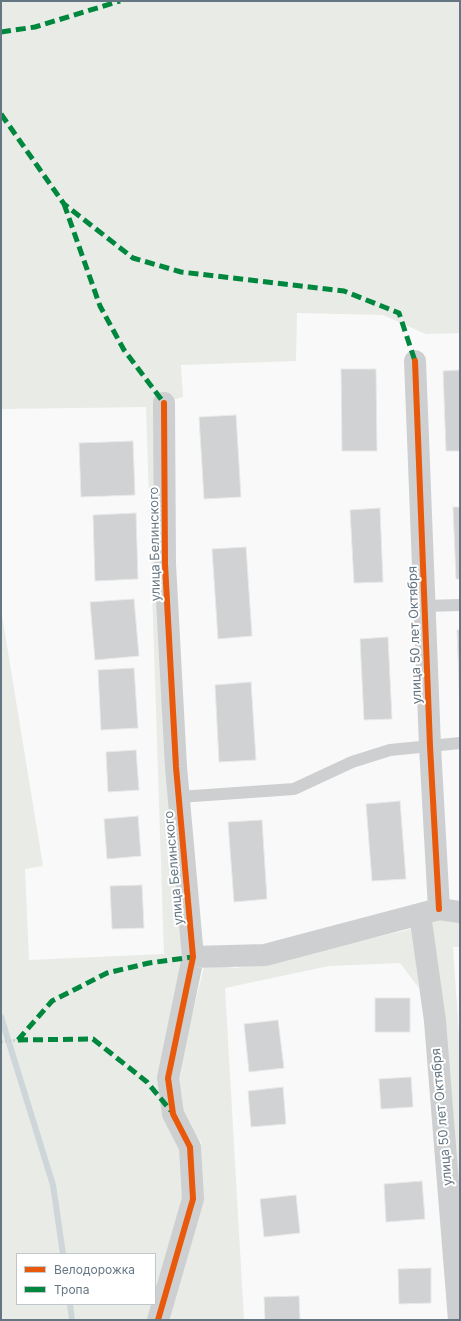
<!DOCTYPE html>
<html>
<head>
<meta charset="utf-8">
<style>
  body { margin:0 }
  #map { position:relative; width:461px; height:1321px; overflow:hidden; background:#f9f9f9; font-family:Inter,sans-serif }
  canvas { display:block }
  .frame { position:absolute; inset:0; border:2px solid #657683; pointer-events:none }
  .legend { position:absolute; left:16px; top:1253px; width:140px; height:52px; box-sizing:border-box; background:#fff; border:1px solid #c1c8cd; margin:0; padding:5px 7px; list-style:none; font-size:12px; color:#657683 }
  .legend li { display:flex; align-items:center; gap:8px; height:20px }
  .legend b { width:20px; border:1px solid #c1c8cd }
</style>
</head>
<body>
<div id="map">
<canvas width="461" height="1321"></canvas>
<div class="frame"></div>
<ul class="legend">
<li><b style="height:5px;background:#e8590c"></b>Велодорожка</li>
<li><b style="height:5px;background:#00873e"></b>Тропа</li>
</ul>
</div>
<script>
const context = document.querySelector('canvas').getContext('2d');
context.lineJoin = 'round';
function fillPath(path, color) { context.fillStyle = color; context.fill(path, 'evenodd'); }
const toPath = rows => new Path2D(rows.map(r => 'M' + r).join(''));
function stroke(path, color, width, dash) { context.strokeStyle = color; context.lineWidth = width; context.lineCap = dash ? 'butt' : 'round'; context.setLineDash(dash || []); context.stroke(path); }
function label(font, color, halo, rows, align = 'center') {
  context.font = font + ' Inter,sans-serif'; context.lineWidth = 4; context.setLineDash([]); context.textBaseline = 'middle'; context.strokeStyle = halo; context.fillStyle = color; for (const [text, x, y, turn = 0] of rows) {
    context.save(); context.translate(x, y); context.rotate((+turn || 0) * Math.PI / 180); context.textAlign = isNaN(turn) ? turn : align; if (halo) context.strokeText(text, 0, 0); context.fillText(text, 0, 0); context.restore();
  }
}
fillPath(toPath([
  [1,1,460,1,460,333,426,334,383,315,297,313,296,361,181,365,183,397,157,404,185,944,159,1080,202,1201,201,1142,181,1113,177,1076,205,963,235,968,257,965,412,929,419,988,400,963,329,966,225,988,244,1320,1,1320,1,609,43,866,25,869,29,960,164,954,146,407,1,409],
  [17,1254,155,1254,155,1304,17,1304],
  [445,918,460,921,460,947,453,947,460,1052,460,1237,432,921]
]), '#e8ebe6');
stroke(toPath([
  [1,1017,53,1185,63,1254],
  [70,1304,72,1320]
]), '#ced6d9', 6);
const building = toPath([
  [341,369,376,369,377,451,342,451,341,369],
  [460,370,460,451,446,451,443,371,460,370],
  [236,415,241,497,204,499,199,417,236,415],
  [133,441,135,495,81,497,79,443,133,441],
  [453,507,460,507,460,579,456,579,453,507],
  [380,508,383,582,354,583,350,510,380,508],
  [136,513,138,579,95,581,93,515,136,513],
  [246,547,252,636,218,639,212,549,246,547],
  [134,599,139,656,95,660,90,602,134,599],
  [457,630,460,630,460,710,457,630],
  [388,637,392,719,364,720,360,639,388,637],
  [134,668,138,728,101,730,98,670,134,668],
  [251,682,256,760,219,762,215,685,251,682],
  [136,750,139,790,108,792,106,752,136,750],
  [400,801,406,879,372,881,366,804,400,801],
  [138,816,141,856,107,859,104,819,138,816],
  [262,820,267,899,234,902,228,822,262,820],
  [142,885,144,928,112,929,110,886,142,885],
  [375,998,410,998,410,1032,375,1032,375,998],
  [278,1020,284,1068,249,1072,244,1024,278,1020],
  [411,1077,413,1107,381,1109,379,1079,411,1077],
  [283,1087,286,1124,251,1127,248,1091,283,1087],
  [422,1181,425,1219,386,1222,384,1184,422,1181],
  [296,1195,300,1233,264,1237,260,1199,296,1195],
  [431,1268,431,1303,399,1304,398,1269,431,1268],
  [299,1296,300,1320,265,1320,264,1297,299,1296]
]);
fillPath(building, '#d0d2d3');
stroke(building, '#e8e8e8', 1);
stroke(toPath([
  [1,1042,18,1040]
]), '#cbcccd', 2.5, [2, 2]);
stroke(toPath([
  [425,606,460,605],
  [179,797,294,789,352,762,390,750,460,743]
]), '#cecfd0', 12);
stroke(toPath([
  [415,361,430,746,439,909],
  [420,914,435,1021,459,1320],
  [193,957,265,955,439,909,460,912],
  [158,1320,193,1199,190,1147,173,1114,168,1078,193,957,176,767,165,564,164,403]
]), '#cecfd0', 22);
stroke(toPath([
  [1,32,35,27,120,1],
  [1,114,64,204,133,258,181,272,344,291,399,313,415,361],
  [64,204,100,306,124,350,164,403],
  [18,1040,52,1001,107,973,149,963,193,957],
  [18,1040,93,1039,147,1082,171,1111]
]), '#00873e', 5, [10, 5]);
stroke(toPath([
  [415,361,430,746,439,909],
  [158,1320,193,1199,190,1147,173,1114,168,1078,193,957,176,767,165,564,164,403]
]), '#e8590c', 6);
label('13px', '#657683', '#fff', [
  ["улица Белинского",155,544,-91],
  ["улица 50 лет Октября",415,635,-92],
  ["улица Белинского",174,868,-95],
  ["улица 50 лет Октября",442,1117,-95]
]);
</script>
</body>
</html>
